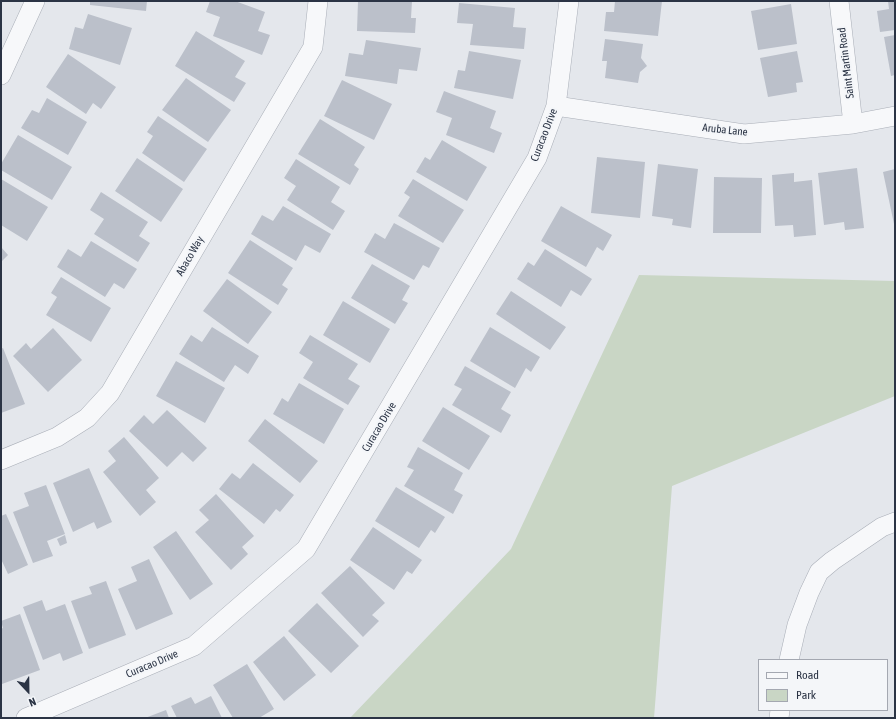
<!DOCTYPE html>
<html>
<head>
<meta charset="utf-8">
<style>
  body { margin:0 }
  #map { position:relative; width:896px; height:719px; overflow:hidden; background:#e4e7ec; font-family:"Asap Condensed",sans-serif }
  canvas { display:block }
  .frame { position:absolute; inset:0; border:2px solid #2b3445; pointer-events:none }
  .legend { position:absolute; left:758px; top:659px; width:130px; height:52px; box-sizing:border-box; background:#f4f6f9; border:1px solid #a4a8b1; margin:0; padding:5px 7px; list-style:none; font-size:12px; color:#2b3445 }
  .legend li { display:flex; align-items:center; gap:8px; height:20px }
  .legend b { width:20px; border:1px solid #a4a8b1 }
  .north { position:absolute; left:8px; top:671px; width:40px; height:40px; -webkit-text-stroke:3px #f4f6f9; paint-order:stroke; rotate:158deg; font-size:11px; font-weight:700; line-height:16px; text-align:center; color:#2b3445 }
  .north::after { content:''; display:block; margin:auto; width:14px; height:18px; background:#2b3445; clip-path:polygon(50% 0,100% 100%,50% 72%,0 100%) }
</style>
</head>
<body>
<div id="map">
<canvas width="896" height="719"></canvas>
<div class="frame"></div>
<ul class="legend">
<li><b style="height:5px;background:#f7f8fa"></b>Road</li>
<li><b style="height:11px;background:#c9d6c5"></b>Park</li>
</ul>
<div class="north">N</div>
</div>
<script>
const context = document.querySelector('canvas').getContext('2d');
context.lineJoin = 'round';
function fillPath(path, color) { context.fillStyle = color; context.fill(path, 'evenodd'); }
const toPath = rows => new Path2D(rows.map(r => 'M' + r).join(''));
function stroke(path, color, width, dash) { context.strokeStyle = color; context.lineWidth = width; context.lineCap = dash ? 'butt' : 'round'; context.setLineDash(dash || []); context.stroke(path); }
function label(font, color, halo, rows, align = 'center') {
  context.font = font + ' "Asap Condensed",sans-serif'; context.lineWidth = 4; context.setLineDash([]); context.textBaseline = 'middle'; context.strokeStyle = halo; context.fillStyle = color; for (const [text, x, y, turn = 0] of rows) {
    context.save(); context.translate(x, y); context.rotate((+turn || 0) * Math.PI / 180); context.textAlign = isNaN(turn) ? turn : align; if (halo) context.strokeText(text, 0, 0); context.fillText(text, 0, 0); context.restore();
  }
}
fillPath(toPath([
  [639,275,895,281,895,396,672,486,654,718,350,718,511,549]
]), '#c9d6c5');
fillPath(toPath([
  [90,1,147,1,146,11,90,5],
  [210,1,235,1,265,12,258,31,270,35,262,55,213,36,220,17,206,12],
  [358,1,412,1,411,18,416,18,415,33,357,31],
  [615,1,623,2,623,1,662,1,658,36,604,31,606,12,614,12],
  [888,1,895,1,895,30,880,32,877,11,889,9],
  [459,3,515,8,513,27,526,28,524,49,470,45,473,24,457,23],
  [791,4,797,44,758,50,751,11],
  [88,14,132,28,120,65,69,49,75,27,83,29],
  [196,31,245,61,235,77,246,83,234,102,175,66],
  [895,35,895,75,891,76,884,37],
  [605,39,643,44,641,58,647,66,640,72,638,83,605,78,607,61,602,61],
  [366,40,421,48,417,71,399,69,397,84,345,76,349,53,363,55],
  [469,51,521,60,513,99,454,88,458,70,465,71],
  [797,51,803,82,796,83,797,92,768,97,760,58],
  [68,54,116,87,101,109,93,103,86,114,46,87],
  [186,78,231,110,208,142,162,110],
  [342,80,392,104,374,140,324,116],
  [444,91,496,111,490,128,502,133,494,153,446,135,452,118,436,112],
  [47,98,87,122,68,155,21,128,32,110,39,113],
  [158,116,207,149,184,182,142,153,153,136,147,132],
  [320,119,365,147,354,165,359,169,350,185,298,154],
  [18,135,72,167,52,200,1,170,1,164],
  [442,140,487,167,467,201,416,172,425,157,430,160],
  [597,157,645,162,640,218,591,213],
  [137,158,183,189,161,222,115,191],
  [296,159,340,187,331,202,345,211,333,230,287,200,296,186,284,178],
  [658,164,698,169,691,228,672,225,673,219,652,216],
  [857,168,864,228,845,230,844,222,824,225,818,173],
  [895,169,895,224,894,224,883,172],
  [794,173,794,182,812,180,816,235,794,237,793,225,775,226,772,175],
  [714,177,762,178,761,233,713,233],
  [1,179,48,207,27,241,1,225],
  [413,179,464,210,443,243,398,216,410,197,404,193],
  [101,192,148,222,139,236,150,243,138,262,94,234,104,219,90,210],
  [283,206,331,234,320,253,305,245,296,261,251,234,262,215,273,221],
  [561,206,612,235,603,251,597,247,586,267,541,241],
  [394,223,440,248,429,268,423,265,414,280,364,252,375,233,385,239],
  [250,240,293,268,282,285,288,289,278,305,228,273],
  [91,241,137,269,124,289,114,283,105,297,57,267,68,249,81,257],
  [1,247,8,255,1,262],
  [545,249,592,279,581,296,571,290,561,307,517,279,528,262,534,266],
  [372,264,410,286,402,300,408,303,395,324,351,298],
  [61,277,111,308,91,342,46,315,57,297,51,293],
  [227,279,272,312,248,344,203,311],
  [511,291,566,327,550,350,496,314],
  [343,301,390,329,370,363,323,335],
  [212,327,259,356,248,374,235,365,224,382,179,354,191,335,202,342],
  [490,327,540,357,531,372,526,368,515,388,470,361],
  [53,328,82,360,48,392,13,356,26,343,31,349],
  [310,335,358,364,348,379,360,386,348,405,303,378,313,362,299,353],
  [3,348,25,404,1,413,1,349],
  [176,361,225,388,205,423,156,396],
  [465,366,511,392,501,409,511,415,501,433,452,405,462,389,454,385],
  [299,383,344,409,324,444,273,414,282,398,288,402],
  [443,407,490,436,469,470,422,441],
  [167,410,207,448,193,462,182,452,167,467,129,431,144,415,153,424],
  [265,419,318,461,300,483,248,441],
  [124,437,159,478,146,490,156,502,140,516,103,472,116,461,108,451],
  [418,447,463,473,454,490,463,495,453,514,404,486,414,470,407,467],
  [253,463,294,495,280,512,276,509,264,524,219,489,232,473,240,479],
  [89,468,112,522,97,529,94,522,73,532,53,483],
  [46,485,65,534,47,541,53,556,33,563,13,512,29,506,24,493],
  [396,487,445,517,435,533,431,530,419,548,375,521],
  [216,494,254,536,242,547,248,554,231,570,195,532,209,520,199,510],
  [6,514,28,565,8,574,1,559,1,516],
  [373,527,422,560,412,574,407,571,394,590,350,560],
  [176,531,213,584,190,600,153,547],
  [65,535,67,543,60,546,57,539],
  [149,559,173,614,136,630,118,589,137,581,131,567],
  [350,566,385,603,372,615,379,621,363,637,321,593],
  [106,581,126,635,89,649,71,601,92,594,89,587],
  [42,600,46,611,65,604,83,653,63,661,60,653,43,660,23,607],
  [317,603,359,646,331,673,288,631],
  [20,614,40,670,2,684,1,681,1,629,3,628,1,621],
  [284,636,316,675,284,701,253,662],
  [247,664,274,709,259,718,233,718,213,685],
  [211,696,222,718,177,718,171,706,191,697,195,704],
  [166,710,169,718,145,718]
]), '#bbc0ca');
const street = toPath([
  [839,1,853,124],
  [1,75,35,1],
  [556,106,744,134,853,124,895,116],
  [1,460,57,437,87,418,110,393,313,47,318,1],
  [789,660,797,625,809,593,819,572,832,561,882,527,895,522],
  [26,718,194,646,306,549,537,158,556,106,569,1],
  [779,718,780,710]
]);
stroke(street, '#a9aeb7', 20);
stroke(street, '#f7f8fa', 19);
label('11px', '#2b3445', '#f4f6f9', [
  ["Saint Martin Road",846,63,-97],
  ["Aruba Lane",725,130,6],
  ["Curacao Drive",544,135,-69],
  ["Abaco Way",190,256,-60],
  ["Curacao Drive",379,427,-59],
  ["Curacao Drive",152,664,-23]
]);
</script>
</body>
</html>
